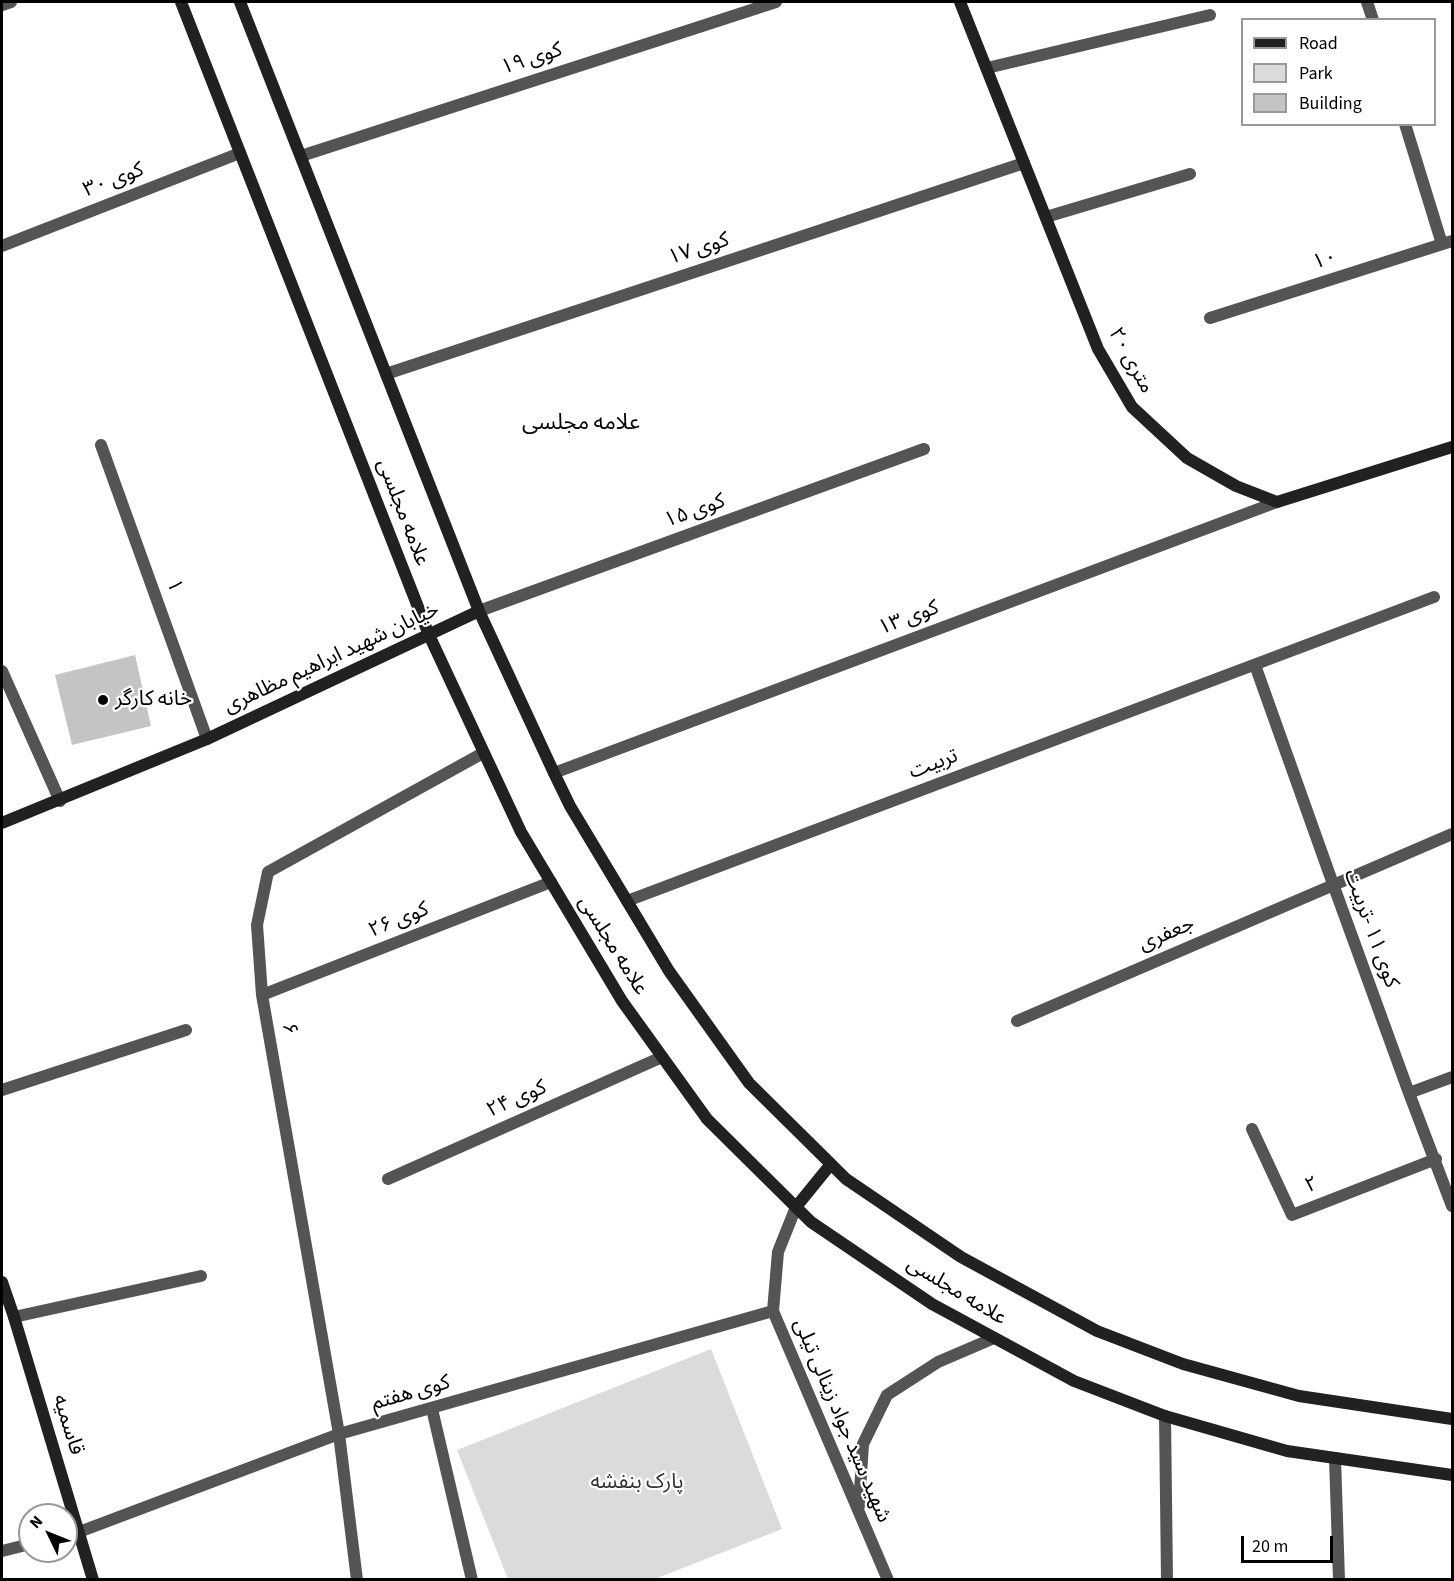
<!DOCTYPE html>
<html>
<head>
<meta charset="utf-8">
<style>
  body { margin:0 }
  #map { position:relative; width:1454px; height:1581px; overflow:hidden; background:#fff; font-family:"Source Sans 3",sans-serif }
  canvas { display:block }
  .frame { position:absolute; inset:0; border:3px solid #000; pointer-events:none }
  .legend { position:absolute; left:1241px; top:18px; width:195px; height:108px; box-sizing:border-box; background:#fff; border:2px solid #999; margin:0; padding:8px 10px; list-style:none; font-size:18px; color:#000 }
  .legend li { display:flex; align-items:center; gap:12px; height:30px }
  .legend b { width:30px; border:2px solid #999 }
  .north { position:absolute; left:18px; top:1503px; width:60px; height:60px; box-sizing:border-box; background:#fff; border:2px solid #999; border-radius:50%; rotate:313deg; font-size:16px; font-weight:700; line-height:24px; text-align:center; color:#000 }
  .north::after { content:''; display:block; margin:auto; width:21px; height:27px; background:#000; clip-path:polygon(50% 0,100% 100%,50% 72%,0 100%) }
  .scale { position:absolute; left:1241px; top:1536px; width:92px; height:27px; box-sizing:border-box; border:3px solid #000; border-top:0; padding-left:8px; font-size:18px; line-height:21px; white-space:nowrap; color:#000; -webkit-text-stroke:4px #fff; paint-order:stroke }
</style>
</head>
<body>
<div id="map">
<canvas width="1454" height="1581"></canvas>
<div class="frame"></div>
<ul class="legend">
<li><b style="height:8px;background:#212121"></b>Road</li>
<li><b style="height:16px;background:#dbdbdb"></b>Park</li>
<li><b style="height:16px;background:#c4c4c4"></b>Building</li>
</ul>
<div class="north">N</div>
<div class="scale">20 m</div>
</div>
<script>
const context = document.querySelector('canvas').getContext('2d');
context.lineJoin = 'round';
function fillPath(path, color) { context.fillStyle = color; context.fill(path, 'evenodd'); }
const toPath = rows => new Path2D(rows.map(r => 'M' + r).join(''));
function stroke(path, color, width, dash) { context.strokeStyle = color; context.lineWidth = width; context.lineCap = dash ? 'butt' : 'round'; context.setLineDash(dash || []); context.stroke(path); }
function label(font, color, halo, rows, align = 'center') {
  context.font = font + ' "Source Sans 3","Noto Sans Arabic",sans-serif'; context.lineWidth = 4.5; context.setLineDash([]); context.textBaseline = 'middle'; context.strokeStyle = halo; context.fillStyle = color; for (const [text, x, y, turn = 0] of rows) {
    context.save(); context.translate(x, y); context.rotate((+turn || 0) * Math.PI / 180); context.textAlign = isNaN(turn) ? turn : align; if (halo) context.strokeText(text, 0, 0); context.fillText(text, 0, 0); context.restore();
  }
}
fillPath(toPath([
  [711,1349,782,1529,655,1579,508,1579,457,1450]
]), '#dbdbdb');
fillPath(toPath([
  [135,655,151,726,72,745,55,675]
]), '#c4c4c4');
stroke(toPath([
  [1367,2,1373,20],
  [2,5,11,2],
  [987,68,1210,15],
  [1405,124,1442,244],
  [301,156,776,2],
  [1046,217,1190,174],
  [2,246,240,153],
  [1210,318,1452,241],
  [386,374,1024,163],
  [101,445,207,739],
  [479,611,924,449],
  [1255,665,1333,884,1409,1093,1452,1206],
  [2,671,60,801],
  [554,773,1277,502],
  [627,901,1434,597],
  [262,995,551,882],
  [1017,1021,1452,834],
  [2,1090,186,1030],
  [1409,1093,1452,1077],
  [1252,1129,1292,1215,1436,1159],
  [388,1179,662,1057],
  [796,1207,778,1252,773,1311,888,1580],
  [14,1317,201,1276],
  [432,1409,472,1580],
  [1165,1416,1167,1580],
  [1335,1458,1339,1580],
  [859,1506,863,1444,887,1395,938,1362,994,1338],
  [66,1535,79,1532,339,1434,773,1311],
  [2,1551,30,1544],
  [357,1580,339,1434,262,995,257,925,268,872,483,753]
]), '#545454', 12);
stroke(toPath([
  [181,2,429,635,521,832,622,1001,707,1119,811,1222,932,1304,1074,1381,1165,1416,1287,1451,1452,1475],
  [240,2,479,611,554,773,570,806,669,971,749,1083,846,1179,961,1257,1097,1331,1183,1364,1299,1396,1452,1419],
  [960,2,1098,349,1132,407,1187,458,1236,486,1277,502,1452,447],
  [2,823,207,739,479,611],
  [796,1207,831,1164],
  [2,1282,14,1317,93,1580]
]), '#212121', 12);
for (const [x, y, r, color] of [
  [103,700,6,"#000"]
]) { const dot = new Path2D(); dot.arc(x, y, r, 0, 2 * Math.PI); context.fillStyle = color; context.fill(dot); stroke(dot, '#fff', 2); }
label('21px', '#000', '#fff', [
  ["کوی ۱۹",532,60,-18],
  ["کوی ۳۰",114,181,-21],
  ["کوی ۱۷",699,250,-18],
  ["۱۰",1325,261,-18],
  ["۲۰ متری",1130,361,61],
  ["کوی ۱۵",695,512,-20],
  ["علامه مجلسی",402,513,69],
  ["۱",173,586,70],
  ["کوی ۱۳",909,619,-21],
  ["خیابان شهید ابراهیم مظاهری",332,659,-25],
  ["تربیت",934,765,-21],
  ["کوی ۲۶",399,921,-22],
  ["کوی ۱۱ -تربیت",1370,929,70],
  ["جعفری",1167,935,-23],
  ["علامه مجلسی",612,946,58],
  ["۶",288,1029,80],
  ["کوی ۲۴",517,1100,-24],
  ["۲",1312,1186,-21],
  ["علامه مجلسی",956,1292,31],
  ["کوی هفتم",411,1394,-16],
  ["شهید سید جواد زینالی تیلی",841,1421,67],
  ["قاسمیه",67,1425,73]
]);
label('21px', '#000', '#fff', [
  ["خانه کارگر",115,700]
], 'left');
label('21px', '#323232', '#fff', [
  ["پارک بنفشه",637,1483]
]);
label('22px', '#000', '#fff', [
  ["علامه مجلسی",581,424]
]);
</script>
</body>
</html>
